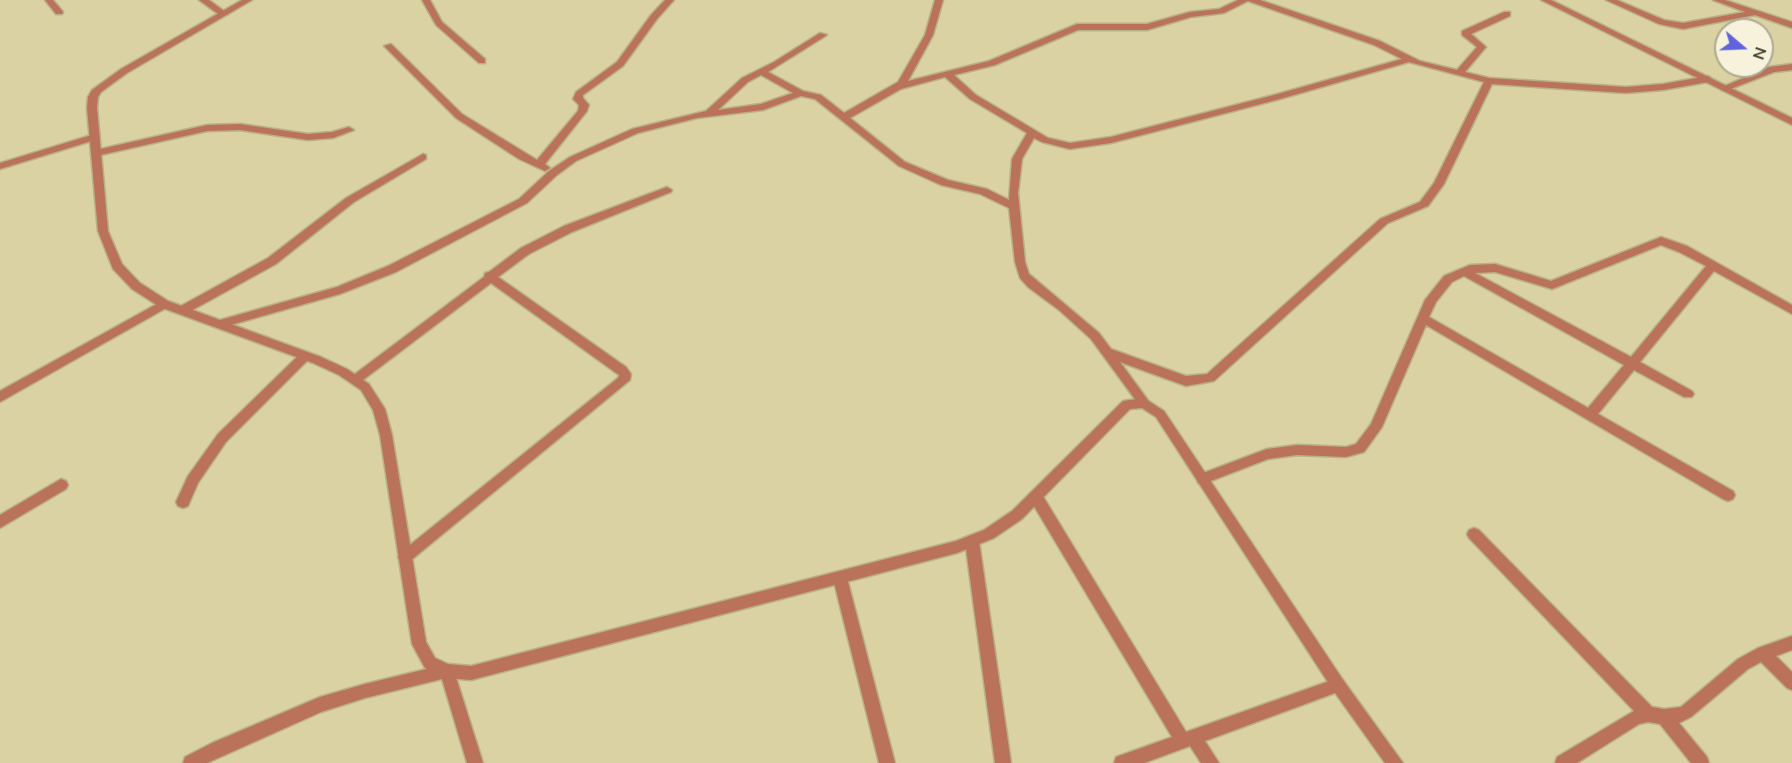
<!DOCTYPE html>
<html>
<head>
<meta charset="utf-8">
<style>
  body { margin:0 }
  #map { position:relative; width:1792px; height:763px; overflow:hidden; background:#dbd2a3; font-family:"Nunito Sans",sans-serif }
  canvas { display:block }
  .north { position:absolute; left:1714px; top:18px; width:60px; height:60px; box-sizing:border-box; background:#f7f2db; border:2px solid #ada993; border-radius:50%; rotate:109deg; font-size:16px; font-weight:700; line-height:24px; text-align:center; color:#3f3b28 }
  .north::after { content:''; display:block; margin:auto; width:21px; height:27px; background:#6163dc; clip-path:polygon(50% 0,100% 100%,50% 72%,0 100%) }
</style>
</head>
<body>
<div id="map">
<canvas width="1792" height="763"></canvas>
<div class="north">N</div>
</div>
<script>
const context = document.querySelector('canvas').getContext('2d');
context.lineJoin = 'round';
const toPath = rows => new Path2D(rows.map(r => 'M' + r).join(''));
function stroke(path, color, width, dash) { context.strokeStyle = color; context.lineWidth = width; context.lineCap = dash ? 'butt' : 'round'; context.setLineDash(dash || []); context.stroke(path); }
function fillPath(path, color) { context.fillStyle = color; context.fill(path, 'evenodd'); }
const minor = toPath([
  [45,0,53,0,63,12,62,14,56,14,45,0],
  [199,0,209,0,228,14,221,16,199,0],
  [422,0,430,0,442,22,485,59,485,63,479,63,436,25,422,0],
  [665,0,674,0,657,19,623,66,583,95,583,98,589,105,587,111,545,164,550,168,545,171,519,159,456,118,384,46,391,44,462,114,537,160,578,111,579,105,573,99,576,92,617,62,651,15,665,0],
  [935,0,943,0,933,35,908,81,989,61,1077,24,1147,24,1190,12,1219,9,1238,0,1260,0,1380,41,1420,61,1457,70,1477,47,1462,35,1462,31,1504,12,1510,12,1510,16,1471,34,1486,47,1465,72,1489,78,1626,87,1663,84,1708,76,1712,79,1708,82,1663,90,1626,93,1492,84,1444,184,1428,206,1388,223,1214,381,1186,386,1120,362,1150,403,1148,406,1144,408,1140,406,1091,339,1059,310,1028,287,1020,278,1015,262,1009,208,980,194,941,185,899,166,815,99,801,96,763,110,697,118,638,133,576,161,557,175,527,203,396,272,340,294,220,328,214,324,220,320,337,287,388,266,519,199,549,171,570,157,632,129,706,111,742,78,774,62,820,33,827,35,768,72,803,91,821,95,844,113,898,82,925,35,935,0],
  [1248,1,1374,45,1402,59,1274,95,1111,137,1070,143,1048,138,976,95,954,75,995,65,1078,30,1147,30,1191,17,1224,13,1248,1],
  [1409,62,1484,82,1434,183,1420,202,1380,219,1207,374,1186,376,1111,349,1099,333,1029,274,1025,262,1018,193,1022,159,1034,138,1042,142,1070,149,1111,143,1280,99,1409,62],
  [761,75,793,93,761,104,718,110,748,82,761,75],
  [945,77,970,99,1027,133,1012,159,1009,200,987,189,948,180,905,162,850,118,901,89,945,77],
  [1606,0,1617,0,1664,20,1683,23,1745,12,1713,0,1725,0,1792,22,1792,28,1755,15,1683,29,1659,24,1606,0],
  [1792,64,1792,70,1774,72,1728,90,1722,90,1720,88,1769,67,1792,64],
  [240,124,308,134,332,132,349,127,354,130,333,138,308,140,240,130,207,131,96,156,91,153,96,150,207,125,240,124],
  [95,134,98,135,98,139,0,169,0,163,95,134],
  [423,154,426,155,426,159,354,202,276,264,187,313,179,313,177,310,179,307,268,258,346,198,423,154],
  [667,187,672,190,671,192,572,232,529,254,498,277,626,367,631,374,630,380,410,561,405,563,400,561,398,557,400,553,618,378,619,375,491,283,359,383,351,383,349,380,351,377,484,277,485,273,489,272,521,248,564,226,667,187],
  [1661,237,1687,246,1792,305,1792,314,1714,271,1640,362,1692,391,1694,394,1692,397,1684,397,1634,370,1598,414,1733,491,1735,495,1733,499,1728,501,1723,499,1426,325,1382,427,1364,452,1346,457,1297,455,1268,459,1203,484,1198,483,1197,479,1198,475,1267,449,1297,445,1346,447,1356,444,1371,424,1425,300,1444,276,1470,265,1495,264,1551,281,1661,237],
  [1661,245,1679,252,1706,266,1631,357,1475,273,1495,272,1552,289,1661,245],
  [1464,276,1624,365,1588,408,1429,317,1436,302,1452,282,1464,276],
  [164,300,170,304,168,307,0,402,0,391,164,300],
  [305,352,309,353,311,356,309,359,226,442,198,483,188,506,183,508,178,506,176,502,188,476,218,434,301,353,305,352],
  [61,479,66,481,68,485,66,489,0,528,0,515,61,479],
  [1036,491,1041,493,1186,732,1338,678,1343,680,1346,685,1343,690,1205,741,1219,763,1201,763,1190,746,1144,763,1114,763,1116,757,1172,737,1031,501,1029,497,1031,493,1036,491],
  [1474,528,1479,530,1652,707,1664,709,1681,707,1738,659,1758,648,1792,636,1792,650,1776,656,1792,672,1792,690,1787,688,1761,662,1748,669,1691,717,1679,723,1707,757,1709,763,1691,763,1660,724,1648,722,1639,724,1577,763,1555,763,1557,757,1634,711,1469,538,1467,534,1469,530,1474,528],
  [972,535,977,537,979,541,1011,763,995,763,965,541,967,537,972,535],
  [840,572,845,574,847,578,895,763,879,763,833,578,835,574,840,572],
  [447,664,452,666,454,671,483,763,467,763,442,679,365,698,321,712,207,763,183,763,185,757,212,743,320,697,365,684,447,664]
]);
const tertiary = toPath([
  [242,0,252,0,127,73,101,92,98,97,97,108,108,231,122,264,140,283,168,301,321,357,347,369,369,384,385,409,392,435,426,642,435,658,448,664,471,666,956,541,984,530,1012,511,1123,401,1144,398,1164,411,1343,680,1403,763,1385,763,1333,690,1156,417,1142,408,1130,409,1022,519,994,538,957,553,471,680,447,678,425,668,412,644,380,435,373,410,361,390,339,375,313,363,160,307,132,289,113,269,98,231,87,108,88,97,92,90,121,69,242,0],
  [1541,0,1551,0,1792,118,1792,125,1541,0]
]);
stroke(minor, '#b9b188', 3);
stroke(tertiary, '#b9b188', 3);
fillPath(minor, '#bb725b');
fillPath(tertiary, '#bb725b');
</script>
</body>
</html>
